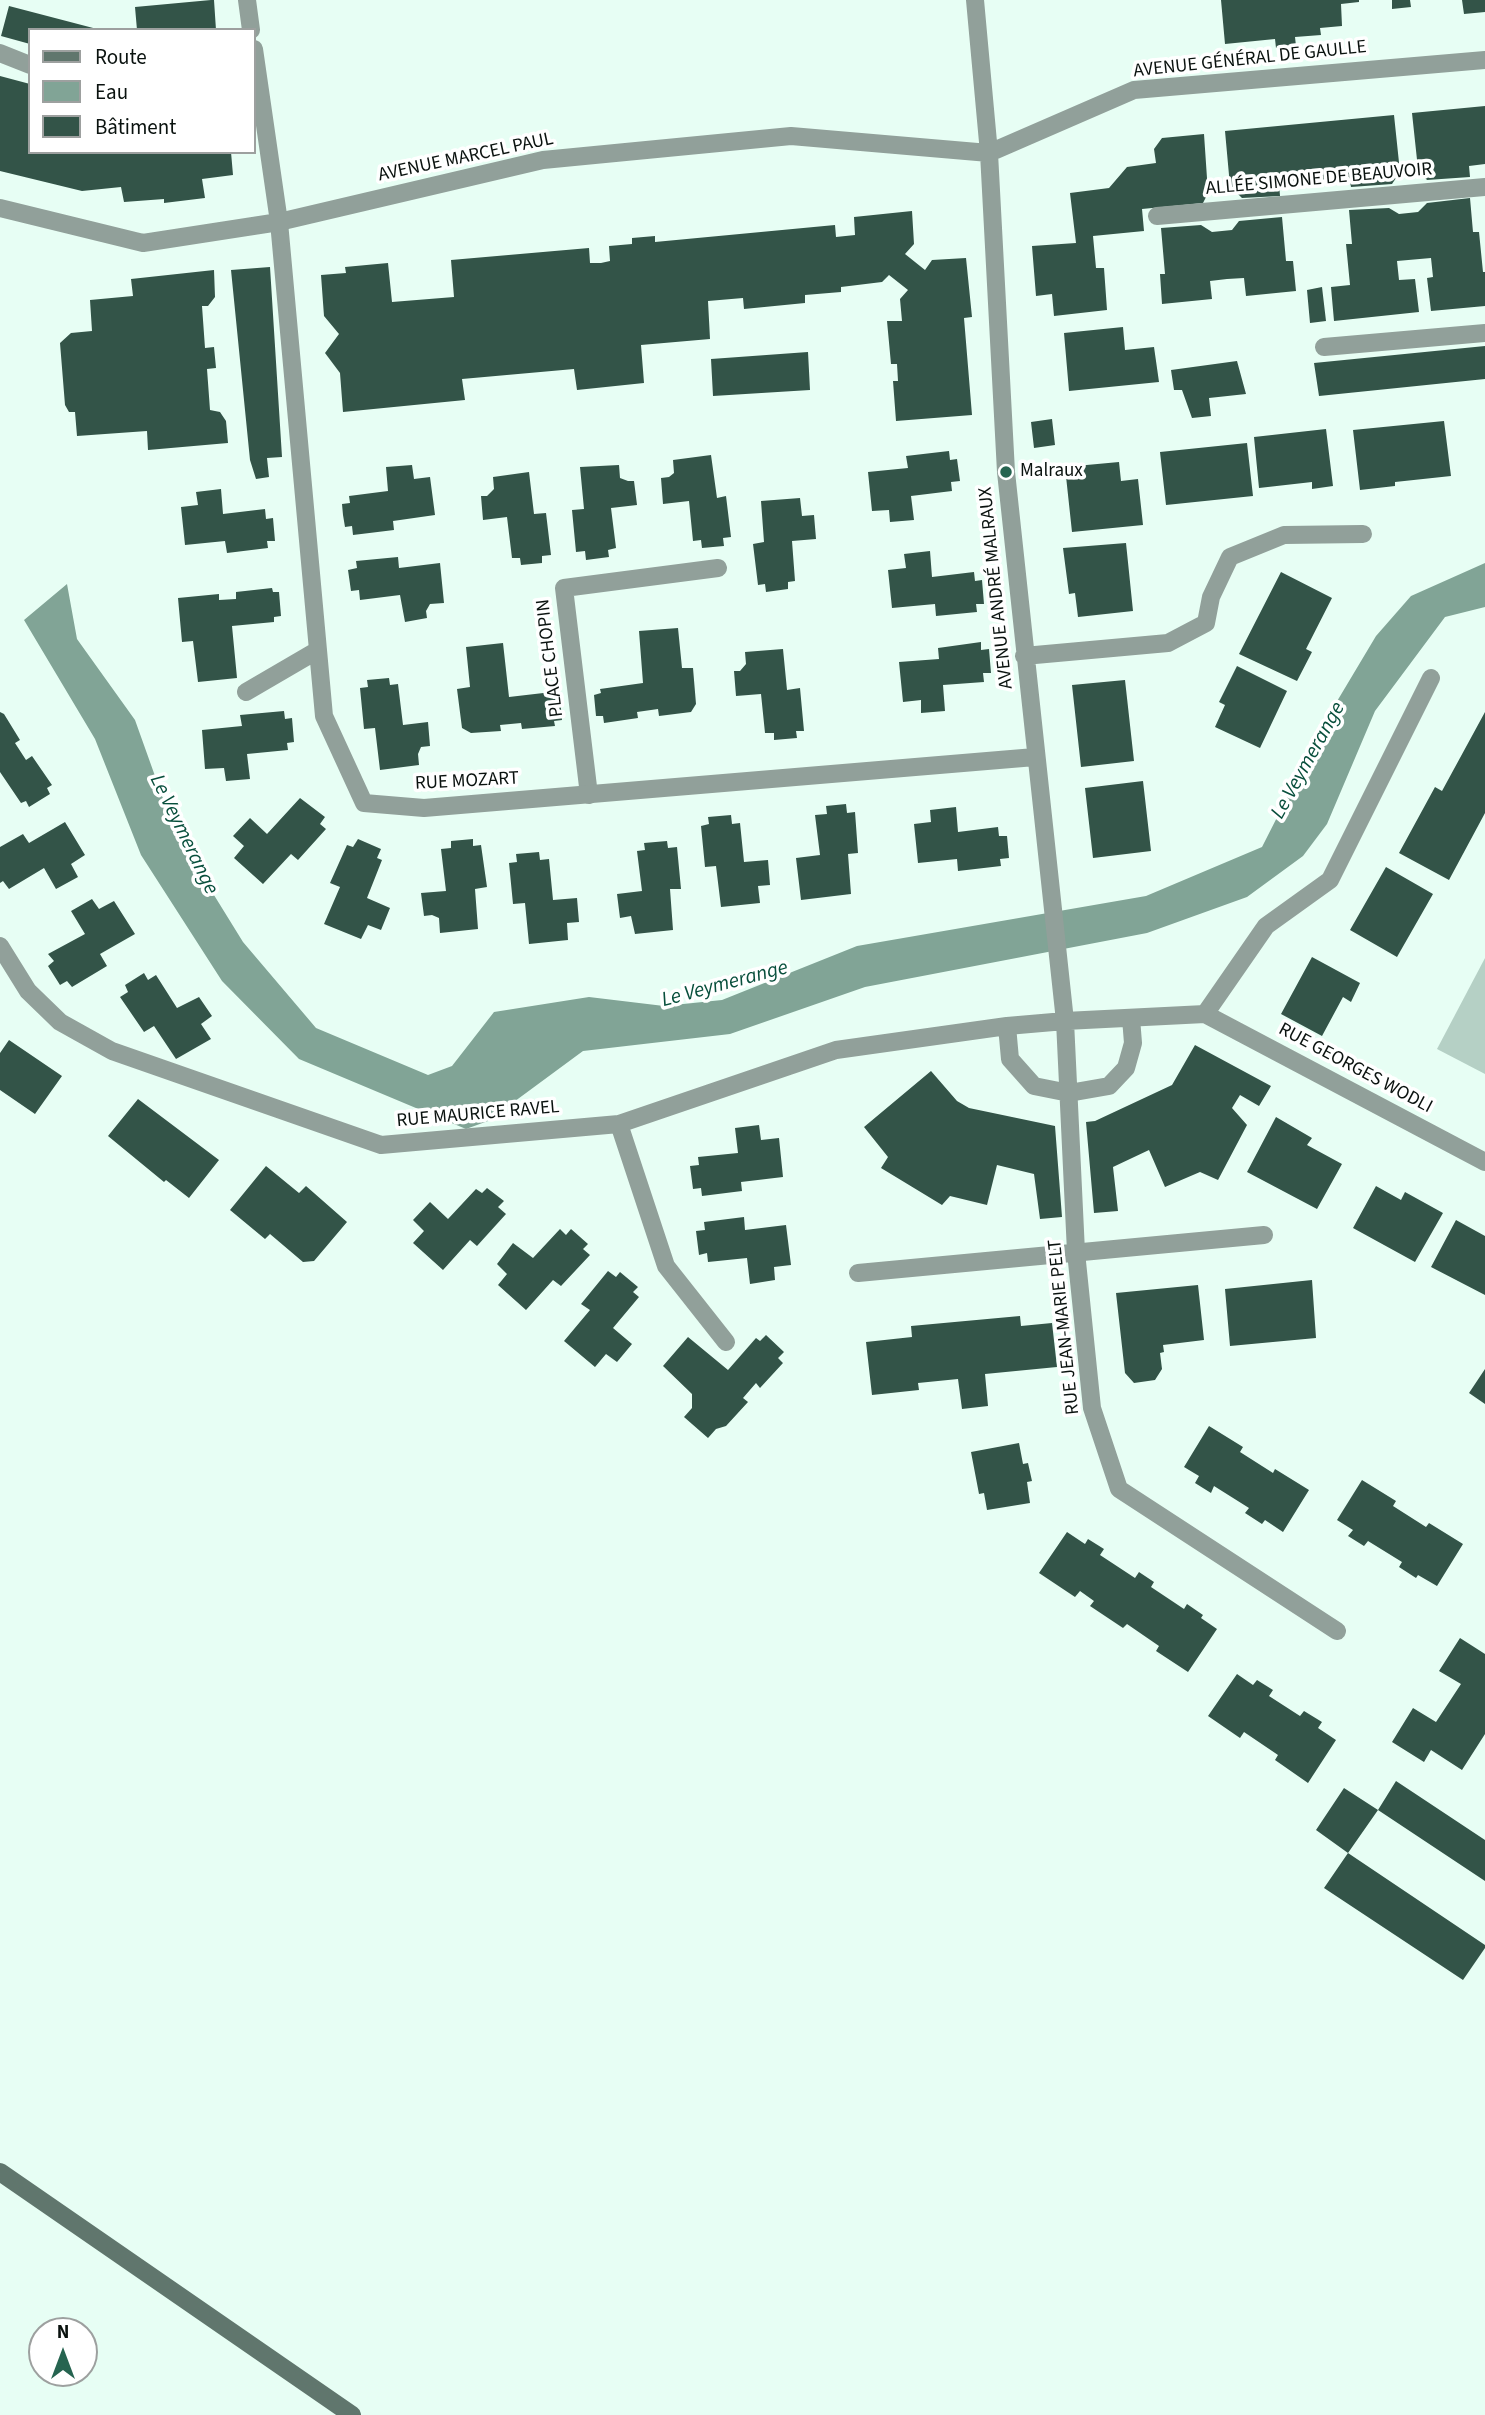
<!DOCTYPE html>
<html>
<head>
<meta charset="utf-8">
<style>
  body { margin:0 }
  #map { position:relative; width:1485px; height:2415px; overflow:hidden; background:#e7fef4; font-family:"Source Sans 3",sans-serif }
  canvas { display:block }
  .legend { position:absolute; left:28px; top:28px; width:228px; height:126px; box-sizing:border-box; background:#fff; border:2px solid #9da09f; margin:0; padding:9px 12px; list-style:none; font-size:21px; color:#0a120f }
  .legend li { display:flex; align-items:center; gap:14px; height:35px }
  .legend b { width:35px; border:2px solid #9da09f }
  .north { position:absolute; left:28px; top:2317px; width:70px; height:70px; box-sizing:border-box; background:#fff; border:2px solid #9da09f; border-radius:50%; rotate:0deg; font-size:19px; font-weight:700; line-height:28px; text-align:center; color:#0a120f }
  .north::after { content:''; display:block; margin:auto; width:24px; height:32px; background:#266450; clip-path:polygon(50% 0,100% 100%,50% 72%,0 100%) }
</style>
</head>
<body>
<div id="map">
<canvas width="1485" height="2415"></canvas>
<ul class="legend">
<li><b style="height:9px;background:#60766d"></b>Route</li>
<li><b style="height:19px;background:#81a496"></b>Eau</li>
<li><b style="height:19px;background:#335448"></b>Bâtiment</li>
</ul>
<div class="north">N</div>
</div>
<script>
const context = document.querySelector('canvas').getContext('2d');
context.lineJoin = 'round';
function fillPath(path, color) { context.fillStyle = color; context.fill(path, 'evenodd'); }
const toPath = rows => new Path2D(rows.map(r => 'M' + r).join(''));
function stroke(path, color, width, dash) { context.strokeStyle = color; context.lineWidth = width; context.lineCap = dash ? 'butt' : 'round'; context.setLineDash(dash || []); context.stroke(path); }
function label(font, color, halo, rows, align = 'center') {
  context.font = font + ' "Source Sans 3",sans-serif'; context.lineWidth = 7; context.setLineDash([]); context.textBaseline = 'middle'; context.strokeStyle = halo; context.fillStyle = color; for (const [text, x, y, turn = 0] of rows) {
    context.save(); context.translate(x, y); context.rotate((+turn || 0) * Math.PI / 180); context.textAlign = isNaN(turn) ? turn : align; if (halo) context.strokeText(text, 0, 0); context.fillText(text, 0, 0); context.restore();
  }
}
fillPath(toPath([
  [1485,958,1485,1074,1437,1049]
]), '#b5d0c5');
fillPath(toPath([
  [1485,563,1485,607,1445,617,1375,711,1327,824,1303,856,1247,897,1147,933,865,987,730,1034,583,1051,488,1121,466,1129,299,1059,222,981,141,855,95,739,24,620,67,584,77,639,135,720,175,832,243,942,316,1028,428,1075,452,1066,494,1012,589,997,664,1006,722,1000,857,946,1146,896,1262,847,1330,713,1376,636,1411,596]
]), '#81a496');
fillPath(toPath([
  [211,0,214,0,216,30,137,30,135,7],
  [1221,0,1359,0,1359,2,1341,4,1342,26,1320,28,1321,35,1295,37,1296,46,1276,48,1275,39,1225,44],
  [1392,0,1410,0,1411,7,1392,9],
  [1462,0,1485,0,1485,12,1464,14],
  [9,6,97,29,97,30,30,30,30,44,1,36],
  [0,76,30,84,30,152,231,152,233,175,202,179,205,198,164,203,164,199,124,202,121,187,82,191,0,171],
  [1485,106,1485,164,1469,166,1470,177,1427,180,1418,169,1412,113],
  [1394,115,1400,172,1392,184,1351,187,1349,177,1279,184,1280,196,1242,198,1230,186,1225,131],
  [1204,134,1208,193,1203,203,1142,209,1144,231,1093,236,1096,268,1104,268,1107,310,1054,316,1052,294,1036,296,1032,246,1076,243,1070,193,1109,188,1127,167,1156,163,1154,149,1162,138],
  [1470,198,1473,232,1479,232,1483,272,1485,272,1485,306,1431,311,1427,278,1433,277,1431,258,1397,261,1399,280,1415,279,1419,312,1334,321,1331,287,1350,285,1346,244,1352,244,1349,210,1389,208,1399,214,1418,212,1427,203],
  [912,211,914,244,905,254,925,270,932,260,966,258,972,317,964,318,972,415,896,421,893,381,898,381,897,364,891,364,887,321,902,321,900,299,908,290,889,275,882,282,841,287,841,292,805,295,805,303,744,309,743,298,708,301,710,339,641,345,644,383,577,390,574,369,462,379,465,400,343,412,340,373,325,353,339,334,324,316,321,275,346,273,345,267,388,263,392,302,454,297,451,260,589,248,590,263,601,263,610,261,609,246,632,244,632,238,655,236,655,242,835,225,836,237,855,235,854,217],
  [1282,217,1286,261,1293,261,1296,291,1246,296,1244,278,1227,279,1210,281,1212,299,1162,304,1160,274,1165,274,1161,228,1201,225,1212,232,1232,230,1239,221],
  [270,267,282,457,267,458,269,477,256,479,250,460,231,270],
  [214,270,215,297,208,306,202,306,205,348,214,347,216,368,207,369,210,410,220,412,226,421,228,443,148,450,147,431,77,436,75,412,69,412,65,405,60,343,71,333,92,331,90,300,133,296,131,279],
  [1322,287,1326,321,1310,323,1307,290],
  [1123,327,1125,350,1154,347,1159,382,1069,391,1064,333],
  [1485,346,1485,379,1319,396,1314,363],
  [808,352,810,390,713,396,711,359],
  [1237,361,1246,394,1209,398,1211,416,1192,418,1182,390,1174,390,1171,370],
  [1052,419,1055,445,1034,448,1031,422],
  [1444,421,1451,476,1395,482,1395,486,1360,490,1353,430],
  [1326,429,1333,486,1312,489,1312,482,1259,488,1254,437],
  [1247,443,1253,496,1166,505,1160,452],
  [949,451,950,460,957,459,960,481,951,482,952,491,911,496,914,520,890,522,889,510,872,511,868,472,908,468,906,456],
  [711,455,717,498,726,496,731,537,723,538,724,546,702,548,701,540,693,541,689,501,663,504,661,478,669,477,674,473,673,460],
  [1119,462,1121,481,1138,479,1143,525,1072,532,1065,467],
  [412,465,414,479,430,477,435,515,393,521,394,530,353,535,352,526,345,527,343,515,342,504,350,503,349,496,388,491,386,467],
  [619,465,620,478,628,481,634,481,637,505,611,508,616,548,608,550,609,557,586,560,585,551,576,552,572,510,584,509,580,467],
  [529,472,534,514,546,513,551,555,542,556,542,563,521,565,520,558,512,558,507,517,483,520,481,496,487,496,494,489,493,477],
  [221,489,223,514,265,509,266,519,273,518,275,541,267,541,268,548,227,553,225,541,185,545,181,507,198,505,196,492],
  [800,498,802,516,814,515,816,539,792,541,795,581,788,582,788,589,766,592,765,584,758,585,753,544,764,542,761,501],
  [1126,543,1133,611,1078,617,1075,593,1069,594,1063,548],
  [930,551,932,577,974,572,975,581,982,580,984,604,976,604,977,612,936,616,935,604,892,608,888,570,906,568,904,554],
  [398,557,399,568,440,563,444,603,430,604,426,611,427,618,405,622,400,595,360,600,359,590,351,591,348,570,357,568,356,561],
  [1281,572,1332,598,1306,649,1312,652,1297,681,1239,654],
  [272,588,273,592,279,592,281,616,274,617,274,622,232,626,237,678,198,682,193,641,182,642,178,598,219,594,219,600,236,599,236,592],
  [678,628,682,668,693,668,696,704,691,712,659,716,658,709,637,712,638,718,604,723,603,716,596,716,594,695,601,693,600,689,643,683,639,631],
  [981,642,981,650,989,649,991,673,983,673,984,682,943,685,945,711,921,713,921,700,903,702,899,662,939,659,938,648],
  [503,643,509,697,552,692,553,699,560,697,562,720,554,721,555,726,522,729,521,723,500,725,501,731,471,733,462,728,457,689,470,687,466,647],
  [783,649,787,690,800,688,804,731,796,731,797,738,774,740,774,733,765,733,761,694,736,696,734,671,740,671,746,664,745,652],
  [1237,666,1287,691,1260,748,1215,727,1225,705,1219,702],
  [389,678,390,685,398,684,403,725,428,722,430,746,421,747,418,754,419,765,380,770,375,728,364,729,360,688,368,687,367,680],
  [1125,680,1134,761,1081,767,1072,685],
  [284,711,285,719,292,718,294,742,287,743,288,750,247,754,250,779,226,781,224,768,205,769,202,730,242,726,240,715],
  [0,712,4,714,20,740,15,743,26,760,32,756,52,785,47,788,50,794,29,807,26,801,21,803,0,772],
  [1485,712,1485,813,1449,880,1399,853,1435,787,1442,791],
  [1143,781,1151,851,1093,858,1085,788],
  [300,798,325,817,320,824,326,829,298,860,291,854,263,884,234,858,244,846,233,836,250,818,267,834],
  [846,804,847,813,855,812,858,853,848,854,851,894,801,900,796,858,820,855,815,815,827,814,826,806],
  [956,807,958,832,998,827,999,836,1007,836,1009,858,1000,859,1001,866,958,871,957,859,918,863,914,824,931,822,930,810],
  [731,815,732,824,740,823,744,862,768,860,770,885,758,886,760,903,721,907,716,866,705,867,701,826,709,824,708,817],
  [65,822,85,855,71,864,78,877,56,889,44,868,9,889,3,881,0,883,0,847,23,834,29,843],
  [358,839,381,849,377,858,382,860,367,898,390,908,381,930,368,925,361,939,324,924,340,887,330,883,347,845,353,847],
  [473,839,473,846,481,845,487,887,475,889,478,929,440,933,439,918,432,915,424,916,421,893,446,891,441,849,451,848,451,841],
  [667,841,668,848,677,847,681,889,670,889,673,930,635,934,631,916,620,918,617,894,642,891,637,851,645,850,644,843],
  [539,852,540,860,549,859,553,900,577,898,579,922,567,923,568,940,529,944,525,903,513,904,509,863,517,862,516,854],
  [1386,867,1433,894,1397,957,1350,930],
  [92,899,99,909,114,901,135,934,100,954,107,966,72,987,67,981,60,985,48,966,54,961,48,954,85,934,71,911],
  [1312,957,1360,983,1351,1002,1343,997,1322,1036,1281,1014],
  [144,973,148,980,156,975,177,1008,199,997,212,1016,201,1024,211,1039,176,1059,154,1026,144,1032,120,997,128,992,125,985],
  [9,1040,62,1076,35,1114,0,1090,0,1053],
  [1195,1045,1271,1086,1259,1106,1240,1095,1232,1108,1247,1125,1218,1180,1200,1172,1165,1187,1149,1150,1113,1167,1118,1211,1094,1213,1086,1122,1095,1121,1172,1085],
  [931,1071,957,1101,969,1108,1055,1126,1062,1217,1040,1219,1034,1174,997,1165,987,1205,950,1196,942,1205,881,1168,888,1157,864,1127],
  [138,1099,219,1160,189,1198,166,1180,164,1182,108,1136],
  [1276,1117,1312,1138,1307,1145,1342,1164,1317,1209,1247,1172],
  [759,1125,761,1140,779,1138,783,1177,741,1182,742,1191,702,1196,701,1188,693,1189,690,1166,699,1165,698,1157,738,1153,735,1128],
  [266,1166,299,1193,306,1186,347,1222,314,1261,303,1262,270,1234,265,1239,230,1210],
  [1376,1186,1401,1200,1405,1192,1443,1213,1415,1262,1353,1228],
  [487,1188,504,1201,498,1207,506,1214,477,1246,470,1240,443,1270,413,1243,424,1231,413,1220,430,1202,448,1219,476,1189,482,1193],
  [744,1217,745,1230,786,1225,791,1265,774,1267,775,1280,750,1284,747,1258,708,1262,707,1253,699,1255,696,1231,705,1230,704,1222],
  [1456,1220,1485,1236,1485,1295,1431,1267],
  [560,1229,566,1235,571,1229,588,1244,583,1249,590,1255,561,1286,553,1280,526,1310,498,1285,507,1274,497,1264,513,1243,533,1258],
  [608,1271,616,1277,620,1272,638,1287,633,1292,639,1297,613,1328,632,1344,617,1362,606,1354,595,1367,564,1341,590,1310,581,1304],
  [1312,1280,1316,1338,1230,1346,1225,1289],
  [1198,1285,1204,1340,1163,1345,1164,1352,1160,1353,1162,1369,1155,1380,1134,1383,1125,1373,1116,1293],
  [1020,1316,1021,1326,1052,1323,1057,1367,985,1374,988,1406,962,1409,958,1379,918,1383,919,1390,872,1395,866,1342,912,1337,911,1326],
  [766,1335,784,1352,778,1358,783,1363,760,1388,756,1383,743,1398,748,1402,726,1426,716,1429,708,1438,684,1417,692,1408,692,1394,663,1366,688,1337,728,1370,756,1338,760,1341],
  [1485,1369,1485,1404,1469,1393],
  [1209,1426,1243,1447,1240,1452,1273,1473,1275,1469,1309,1490,1283,1532,1265,1520,1262,1524,1245,1513,1249,1508,1214,1486,1211,1493,1195,1483,1199,1476,1184,1467],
  [1019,1443,1023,1464,1028,1463,1032,1481,1027,1482,1030,1503,987,1510,984,1493,979,1494,971,1452],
  [1362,1480,1396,1501,1393,1506,1426,1527,1429,1523,1463,1544,1437,1586,1418,1575,1416,1578,1399,1567,1402,1562,1368,1541,1364,1546,1348,1536,1353,1530,1337,1520],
  [1067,1532,1085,1544,1088,1539,1104,1549,1100,1555,1135,1578,1139,1572,1154,1582,1151,1587,1184,1609,1187,1604,1203,1615,1201,1618,1217,1629,1188,1672,1156,1651,1159,1646,1127,1624,1123,1628,1090,1606,1094,1601,1080,1591,1075,1597,1039,1573],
  [1460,1638,1485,1654,1485,1734,1462,1770,1431,1750,1424,1762,1392,1742,1413,1708,1436,1722,1461,1684,1439,1671],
  [1237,1674,1253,1685,1257,1680,1273,1690,1269,1696,1300,1716,1304,1711,1322,1722,1318,1728,1336,1740,1308,1783,1275,1760,1278,1755,1244,1732,1240,1738,1208,1716],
  [1396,1781,1485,1840,1485,1881,1378,1810,1348,1853,1316,1830,1344,1788,1378,1810],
  [1348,1853,1485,1945,1485,1948,1463,1980,1324,1888]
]), '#335448');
stroke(toPath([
  [0,53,30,65],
  [589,795,564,588,718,568]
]), '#91a09a', 18);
stroke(toPath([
  [247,0,251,30],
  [975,0,989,153,1006,472,1065,1021,1076,1252,1092,1408,1119,1489,1337,1631],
  [254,49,279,222,324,716,364,803,424,808,1035,757],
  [0,208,143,243,279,222,543,160,791,136,989,153,1134,90,1485,60],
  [1157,216,1485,187],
  [1324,347,1485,333],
  [1024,656,1168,643,1206,623,1211,597,1230,557,1284,535,1363,534],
  [246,692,318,650],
  [0,946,28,991,60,1022,112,1051,381,1145,619,1124,836,1050,1007,1026],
  [1205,1014,1266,926,1330,880,1431,678],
  [1205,1014,1485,1162],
  [1131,1018,1133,1043,1126,1068,1109,1086,1069,1093,1034,1086,1010,1059,1007,1026,1065,1021,1205,1014],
  [619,1124,666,1266,726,1342],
  [858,1273,1264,1235]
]), '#91a09a', 18);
stroke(toPath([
  [0,2172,352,2415]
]), '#60766d', 18);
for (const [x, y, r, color] of [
  [1006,472,7,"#266450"]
]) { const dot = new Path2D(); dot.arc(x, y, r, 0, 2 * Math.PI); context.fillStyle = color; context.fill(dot); stroke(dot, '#fff', 2.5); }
label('19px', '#0a120f', '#fff', [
  ["AVENUE GÉNÉRAL DE GAULLE",1250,60,-6],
  ["AVENUE MARCEL PAUL",466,158,-12],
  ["ALLÉE SIMONE DE BEAUVOIR",1319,180,-5],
  ["AVENUE ANDRÉ MALRAUX",997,588,-96],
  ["PLACE CHOPIN",551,658,-97],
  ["RUE MOZART",467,782,-3],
  ["RUE GEORGES WODLI",1355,1069,28],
  ["RUE MAURICE RAVEL",478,1115,-5],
  ["RUE JEAN-MARIE PELT",1065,1327,-96]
]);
label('19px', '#0a120f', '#fff', [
  ["Malraux",1020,472]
], 'left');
label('italic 21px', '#084f3c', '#fff', [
  ["Le Veymerange",1309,761,-61],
  ["Le Veymerange",183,835,64],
  ["Le Veymerange",725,985,-15]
]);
</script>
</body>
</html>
